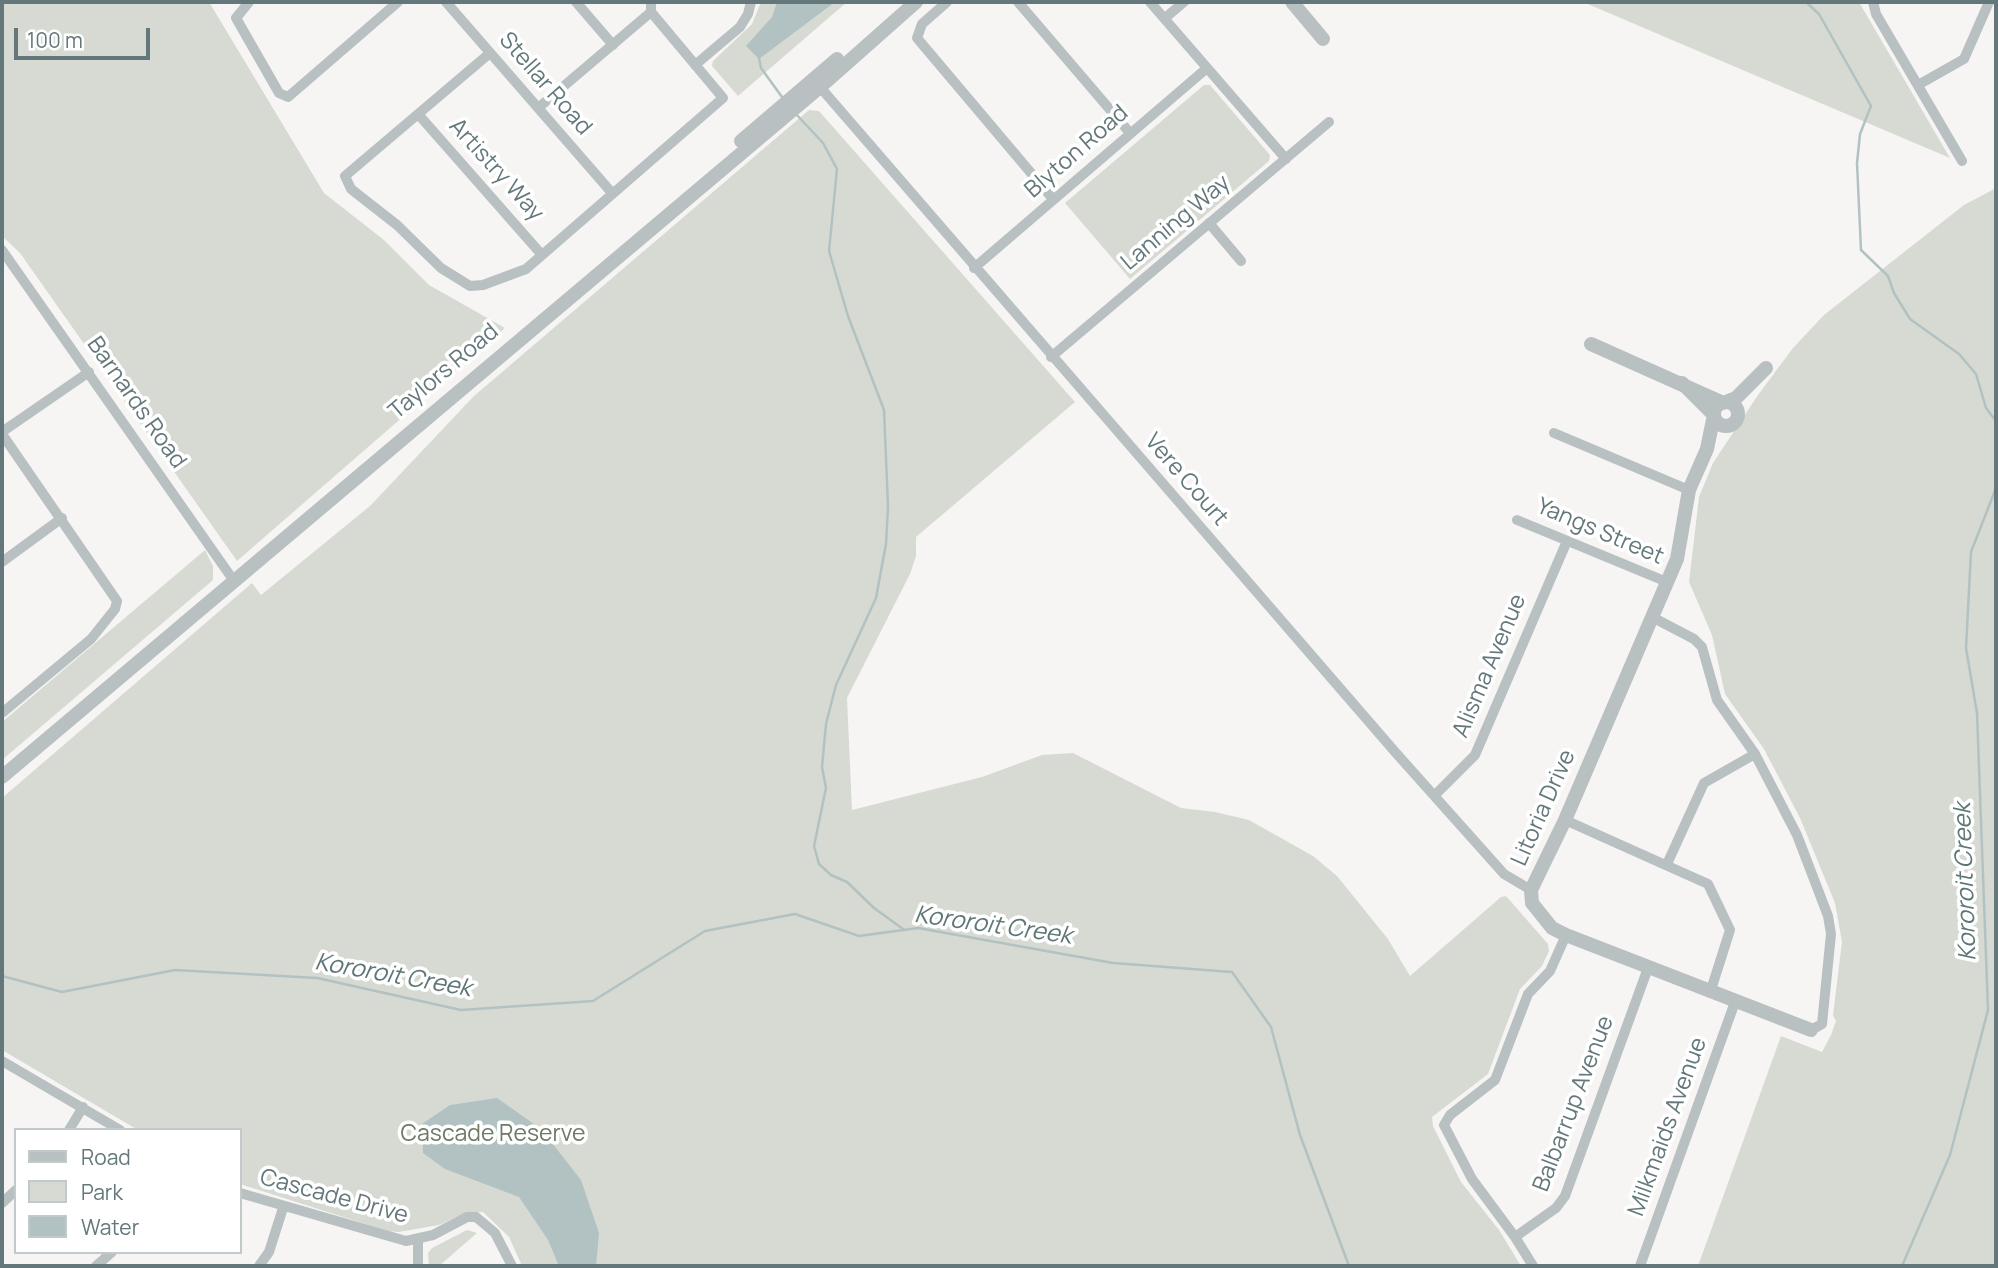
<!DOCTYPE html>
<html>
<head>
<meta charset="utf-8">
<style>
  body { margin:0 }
  #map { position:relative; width:1998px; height:1268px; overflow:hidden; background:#f6f5f3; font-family:Manrope,sans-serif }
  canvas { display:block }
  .frame { position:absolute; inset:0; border:4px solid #64787b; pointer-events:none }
  .legend { position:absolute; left:14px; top:1128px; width:228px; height:126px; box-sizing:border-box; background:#fff; border:2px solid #c1c9ca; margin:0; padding:9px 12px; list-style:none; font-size:21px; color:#64787b }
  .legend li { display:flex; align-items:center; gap:14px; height:35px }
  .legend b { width:35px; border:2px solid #c1c9ca }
  .scale { position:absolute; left:14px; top:28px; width:136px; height:32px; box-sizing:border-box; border:4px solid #64787b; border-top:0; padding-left:9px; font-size:21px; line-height:24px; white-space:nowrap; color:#64787b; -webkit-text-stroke:5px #fff; paint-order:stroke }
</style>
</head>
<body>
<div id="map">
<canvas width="1998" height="1268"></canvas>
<div class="frame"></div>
<ul class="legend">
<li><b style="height:9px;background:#b9c0c1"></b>Road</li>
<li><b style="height:19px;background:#d7dad3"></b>Park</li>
<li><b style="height:19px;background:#b2c2c2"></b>Water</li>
</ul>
<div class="scale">100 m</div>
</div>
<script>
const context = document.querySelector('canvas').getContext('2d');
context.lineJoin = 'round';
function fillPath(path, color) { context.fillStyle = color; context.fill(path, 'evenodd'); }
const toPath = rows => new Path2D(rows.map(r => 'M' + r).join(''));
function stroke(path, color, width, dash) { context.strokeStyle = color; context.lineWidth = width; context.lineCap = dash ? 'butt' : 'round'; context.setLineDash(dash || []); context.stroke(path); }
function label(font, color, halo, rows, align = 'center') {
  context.font = font + ' Manrope,sans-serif'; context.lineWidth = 7; context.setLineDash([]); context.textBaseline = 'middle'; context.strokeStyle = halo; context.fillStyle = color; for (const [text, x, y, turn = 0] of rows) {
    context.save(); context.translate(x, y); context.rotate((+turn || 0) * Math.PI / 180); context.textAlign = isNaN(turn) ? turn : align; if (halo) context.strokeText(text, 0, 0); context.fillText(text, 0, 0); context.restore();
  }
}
fillPath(toPath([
  [2,2,209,2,324,193,384,240,429,285,505,328,237,561,20,253,2,236],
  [761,2,847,2,738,96,712,66,713,61,752,24],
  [1583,2,1859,2,1950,158,1712,57],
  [1204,85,1210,85,1270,155,1269,161,1130,279,1065,203],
  [809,110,819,111,1075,402,916,537,916,556,910,574,847,698,852,810,982,777,1042,755,1073,753,1181,808,1215,812,1249,820,1313,856,1337,876,1388,939,1410,976,1501,897,1506,896,1548,944,1549,951,1542,966,1520,989,1488,1074,1432,1117,1433,1126,1461,1182,1499,1230,1521,1266,522,1266,509,1237,483,1212,463,1214,439,1225,399,1232,387,1231,240,1184,240,1130,138,1130,2,1050,2,798,252,583,261,595,370,506,474,396],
  [1996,188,1996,1266,1698,1266,1781,1036,1822,1052,1831,1035,1836,1021,1833,1015,1842,942,1835,903,1800,818,1764,749,1725,694,1712,635,1689,582,1699,497,1713,463,1758,395,1793,348,1824,315,1964,205],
  [205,550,213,566,213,580,2,760,2,722],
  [467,1230,477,1233,439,1266,429,1266,428,1253,432,1248]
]), '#d7dad3');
fillPath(toPath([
  [777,2,835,2,759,59,746,46,772,17],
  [497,1098,541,1129,581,1180,599,1233,596,1266,559,1266,548,1240,519,1197,445,1169,423,1153,422,1124,450,1105]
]), '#b2c2c2');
stroke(toPath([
  [1806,2,1819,14,1871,106,1860,134,1857,163,1861,250,1888,276,1894,293,1910,319,1959,354,1976,374,1986,408,1996,421],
  [759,58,761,68,782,97],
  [795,113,823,143,837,169,829,251,848,316,884,410,888,506,886,544,876,598,836,685,826,724,822,767,826,788,814,846,819,864,831,875,847,882,874,908,903,929],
  [2,976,62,992,175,970,317,978,461,1010,593,1001,705,931,795,914,859,936,918,928,1113,963,1232,972,1271,1027,1300,1135,1349,1266],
  [1902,1266,1950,1155,1988,1010,1977,713,1966,648,1971,552,1996,488]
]), '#b2c2c2', 2.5);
stroke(toPath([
  [249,2,236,18,279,93,288,97,398,2],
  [446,2,612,193],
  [576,2,613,45],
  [947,2,922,24,917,38,1053,199],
  [1018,2,1130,133],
  [1150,2,1286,159],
  [1873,2,1876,14,1962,161],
  [1165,18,1184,2],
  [490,53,345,176,351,189,397,225,441,268,470,286,483,285,526,269,723,98,651,12],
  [695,65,740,27,748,14,751,2],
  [1918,85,1964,59,1989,2],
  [820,87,1396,753,1504,874,1531,890],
  [538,108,651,12,651,2],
  [418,114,542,255],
  [1209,223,1241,261],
  [2,250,234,581],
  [974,268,1207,68],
  [1051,357,1329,122],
  [2,432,89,372],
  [1554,433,1689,490],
  [2,434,117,601,115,609,91,639,2,713],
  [1517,520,1667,582],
  [2,562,62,518],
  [1652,617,1694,639,1702,647,1717,700,1755,754,1797,835,1828,916,1831,934,1822,1024,1811,1030],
  [1435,795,1475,755,1567,541],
  [1565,820,1708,884,1730,930,1710,993],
  [1667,864,1704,783,1755,754],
  [2,1061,120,1130],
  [69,1130,83,1107],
  [240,1193,406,1241,433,1235,467,1217,476,1217,495,1233,512,1266],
  [2,1203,16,1190],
  [1515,1237,1556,1208,1565,1196,1648,968],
  [96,1266,112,1252],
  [259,1266,269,1252,283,1208],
  [418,1266,418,1240],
  [1533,1266,1515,1237,1472,1179,1444,1125,1450,1115,1495,1080,1528,994,1550,971,1566,935],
  [1640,1266,1735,1002]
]), '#b9c0c1', 10);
stroke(toPath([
  [1292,2,1323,39],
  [741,141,837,59],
  [1591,344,1723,403,1736,398,1766,368],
  [1682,383,1714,415,1707,449,1689,490,1677,559,1565,820,1531,890,1532,903,1552,928,1566,935,1811,1030],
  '1714 414a12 12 0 1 1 24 0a12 12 0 1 1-24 0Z',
  [2,777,820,87,916,2]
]), '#b9c0c1', 14);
label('23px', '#64787b', '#fff', [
  ["Stellar Road",545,84,49],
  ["Blyton Road",1077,152,-41],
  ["Artistry Way",496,170,48],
  ["Lanning Way",1176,223,-40],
  ["Taylors Road",444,372,-40],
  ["Barnards Road",136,403,55],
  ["Vere Court",1186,480,49],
  ["Yangs Street",1600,532,23],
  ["Alisma Avenue",1490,666,-67],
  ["Litoria Drive",1544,808,-66],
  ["Balbarrup Avenue",1574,1104,-69],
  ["Milkmaids Avenue",1668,1127,-70],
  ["Cascade Drive",334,1197,15]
]);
label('23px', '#6f7966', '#fff', [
  ["Cascade Reserve",493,1135]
]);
label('italic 24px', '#5e7776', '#fff', [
  ["Kororoit Creek",1966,882,-92],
  ["Kororoit Creek",993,926,8],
  ["Kororoit Creek",393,976,10]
]);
</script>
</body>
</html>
